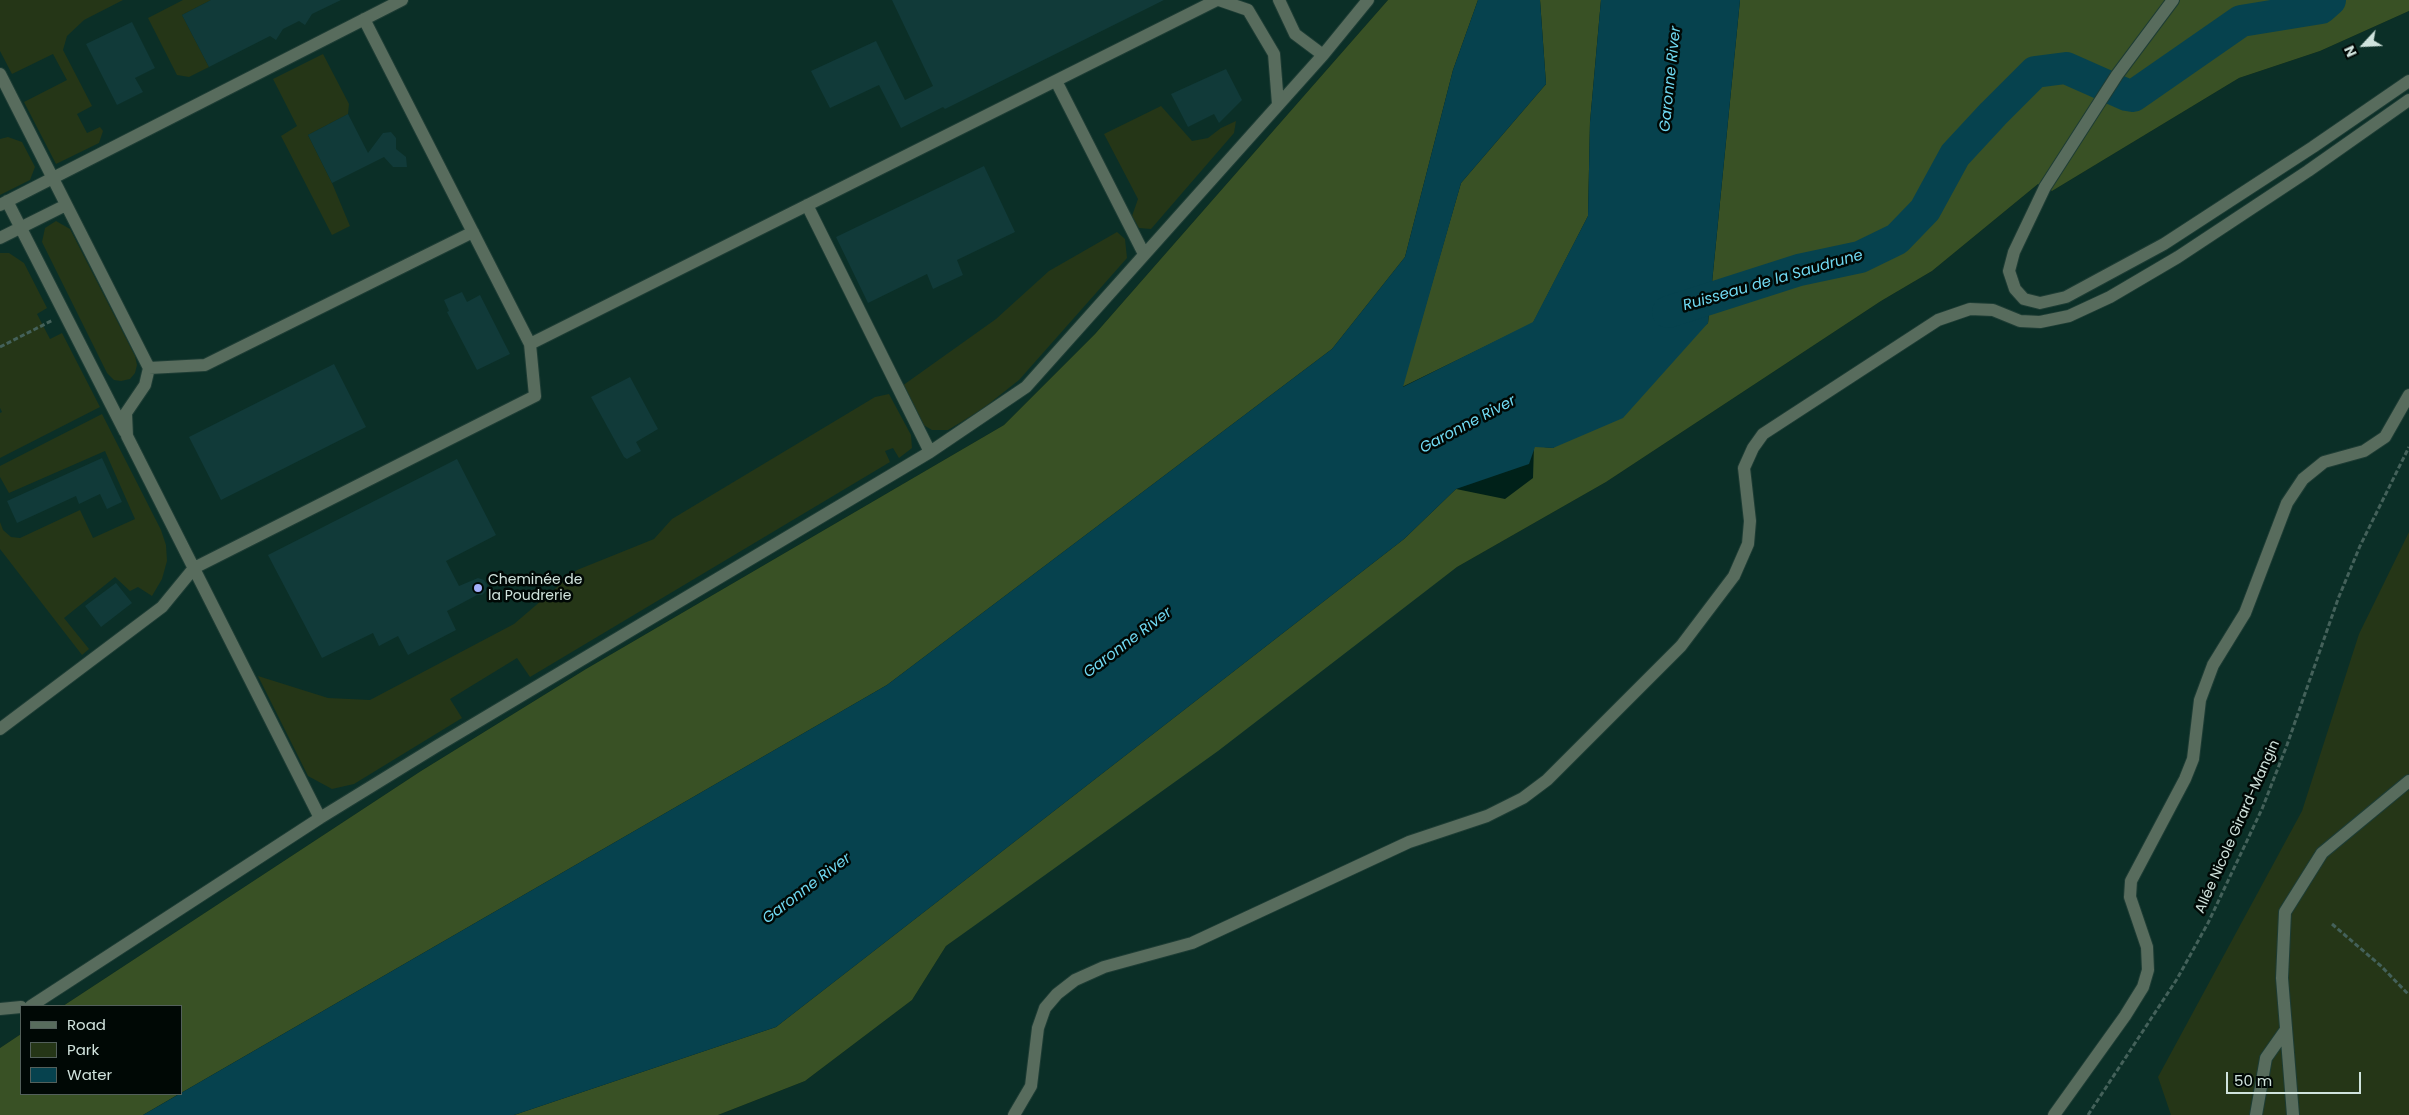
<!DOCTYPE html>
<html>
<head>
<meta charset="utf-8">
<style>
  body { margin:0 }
  #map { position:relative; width:2409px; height:1115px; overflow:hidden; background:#002119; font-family:Poppins,sans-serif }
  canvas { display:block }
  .legend { position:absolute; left:20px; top:1005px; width:162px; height:90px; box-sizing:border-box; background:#000805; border:1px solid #53605b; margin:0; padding:6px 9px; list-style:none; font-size:15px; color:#d0e3dd }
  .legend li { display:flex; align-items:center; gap:10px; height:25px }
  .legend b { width:25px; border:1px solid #53605b }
  .north { position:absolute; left:2339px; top:20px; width:50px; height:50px; -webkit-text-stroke:4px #000805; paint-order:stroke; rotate:245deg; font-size:14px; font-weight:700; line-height:20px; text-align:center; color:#d0e3dd }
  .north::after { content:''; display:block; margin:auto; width:18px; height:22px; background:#d0e3dd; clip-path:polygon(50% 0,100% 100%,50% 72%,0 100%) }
  .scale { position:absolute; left:2226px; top:1072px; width:135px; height:22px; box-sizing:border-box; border:2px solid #d0e3dd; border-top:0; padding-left:6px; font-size:15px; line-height:18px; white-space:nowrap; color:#d0e3dd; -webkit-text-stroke:4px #000805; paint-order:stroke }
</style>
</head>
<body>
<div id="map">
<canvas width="2409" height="1115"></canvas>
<ul class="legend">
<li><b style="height:6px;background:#586c5d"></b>Road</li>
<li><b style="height:14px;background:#253617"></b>Park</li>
<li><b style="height:14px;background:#06424e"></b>Water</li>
</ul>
<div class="north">N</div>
<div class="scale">50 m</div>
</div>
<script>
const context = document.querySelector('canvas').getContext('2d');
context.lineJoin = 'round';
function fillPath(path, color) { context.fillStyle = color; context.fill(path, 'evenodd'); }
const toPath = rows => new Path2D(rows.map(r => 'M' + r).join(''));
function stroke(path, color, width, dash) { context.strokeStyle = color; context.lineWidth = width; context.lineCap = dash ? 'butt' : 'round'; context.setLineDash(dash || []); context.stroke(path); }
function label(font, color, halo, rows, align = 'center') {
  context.font = font + ' Poppins,sans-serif'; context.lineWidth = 5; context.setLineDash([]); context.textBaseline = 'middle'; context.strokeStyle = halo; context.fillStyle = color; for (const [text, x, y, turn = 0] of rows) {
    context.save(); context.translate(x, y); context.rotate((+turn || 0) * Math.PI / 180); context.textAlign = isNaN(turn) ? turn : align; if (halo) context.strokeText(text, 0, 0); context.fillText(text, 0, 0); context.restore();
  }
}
fillPath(toPath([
  [0,0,1388,0,1095,334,1004,425,586,669,421,771,63,1006,21,1006,21,1034,0,1048],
  [2409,11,2409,1115,718,1115,805,1081,912,1000,946,946,1457,567,1606,482,1881,301,1932,271,2038,184,2052,191,2239,78,2320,51]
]), '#0b2f27');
fillPath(toPath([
  [0,0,123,0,84,20,67,36,63,50,92,106,77,114,87,133,100,127,103,131,99,143,56,164,24,102,67,80,53,54,12,74,0,51],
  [183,0,211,0,182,15,209,67,189,77,177,75,148,18],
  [323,54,349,104,348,114,308,135,332,183,350,226,332,235,281,136,297,126,273,79],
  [1161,106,1192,141,1208,138,1221,128,1236,121,1234,133,1151,229,1139,228,1132,216,1138,199,1104,134],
  [8,137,22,142,35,167,30,180,0,195,0,139],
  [56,221,70,229,135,356,137,365,135,373,130,379,121,381,114,380,107,373,42,242,45,228],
  [1117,232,1125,239,1127,258,1019,380,981,410,948,430,932,430,920,423,902,386,996,319,1049,271],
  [0,253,9,253,24,263,47,308,37,314,50,339,62,333,100,407,0,458,0,413,2,412,0,408],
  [889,394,911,435,912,448,899,458,893,448,885,451,890,462,530,677,517,658,450,699,462,718,354,784,332,789,308,776,258,676,328,698,370,700,514,624,577,570,654,539,672,519,875,397],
  [102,414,161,530,166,545,167,561,162,579,152,596,138,587,130,591,115,577,64,618,89,649,82,655,0,549,0,522,3,530,11,537,20,538,80,510,93,538,135,519,105,451,9,493,0,477,0,466],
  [2409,532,2409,1115,2171,1115,2158,1077,2302,811,2359,634]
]), '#253617');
fillPath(toPath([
  [1388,0,1478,0,1453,70,1405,257,1332,349,887,685,181,1093,181,1006,63,1006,421,771,586,669,1004,425,1095,334],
  [1540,0,1601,0,1590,122,1588,216,1533,323,1402,387,1461,183,1546,84],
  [1740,0,2409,0,2409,11,2320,51,2239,78,2052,191,2038,184,1932,271,1881,301,1606,482,1457,567,1218,751,946,946,912,1000,805,1081,718,1115,514,1115,776,1027,1404,539,1456,489,1505,499,1533,478,1534,446,1553,448,1708,323],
  [21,1034,21,1094,179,1094,143,1115,0,1115,0,1048]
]), '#395125');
fillPath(toPath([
  [1478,0,1540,0,1546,84,1461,183,1403,387,1533,322,1588,216,1590,122,1601,0,1740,0,1708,323,1623,418,1553,448,1535,447,1529,464,1456,489,1404,539,776,1027,514,1115,143,1115,887,685,1332,349,1405,257,1453,70]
]), '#06424e');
stroke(toPath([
  [1668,312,1799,270,1860,257,1897,239,1925,210,1955,155,1993,114,2035,72,2066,68,2127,95,2133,96,2241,21,2321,8,2330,0]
]), '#06424e', 32);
fillPath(toPath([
  [211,0,341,0,312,14,305,25,299,21,283,29,276,40,270,36,209,67,182,15],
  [892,0,1164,0,945,109,943,107,901,128,879,85,830,108,811,71,876,41,905,100,933,86],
  [132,22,155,68,135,78,143,92,117,105,86,44],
  [1226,69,1242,100,1219,123,1214,114,1188,127,1171,94],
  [348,114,368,153,383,133,391,132,396,138,396,149,406,157,407,167,393,167,384,157,332,183,308,135],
  [984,166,1015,232,957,260,963,275,933,289,927,274,868,303,836,237],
  [462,292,467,302,480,295,510,354,477,370,447,312,449,311,444,300],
  [334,364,366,427,221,500,189,437],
  [630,377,658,429,636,442,641,451,627,459,624,457,591,397],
  [102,458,122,502,107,509,100,494,79,504,76,496,17,523,7,501],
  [457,459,496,535,446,561,459,586,478,578,484,580,487,585,486,591,482,595,477,595,447,611,456,630,408,655,398,636,379,646,373,633,322,658,268,555],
  [116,583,132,603,101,627,85,606]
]), '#113a39');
const minor = toPath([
  [1219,0,1248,10,1274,54,1278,104],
  [1279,0,1295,34,1323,55],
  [2173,0,2117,75,2045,187,2014,252,2009,271,2015,289,2024,299,2040,303,2066,297,2164,244,2313,147,2409,81],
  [364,19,530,344,1217,0],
  [0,74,149,368,145,385,126,413,127,436,320,818],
  [1056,81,1144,254],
  [7,201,125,432],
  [0,205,402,0],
  [807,205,930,452],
  [0,238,66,205],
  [149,368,205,365,473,232],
  [0,729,162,607,194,568,535,396,530,344],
  [31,1006,320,818,437,746,930,452,1026,387,1323,55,1368,0],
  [0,1009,21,1007],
  [1014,1115,1031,1086,1038,1028,1045,1008,1057,994,1075,980,1104,967,1192,943,1409,842,1487,816,1523,798,1547,780,1681,646,1734,576,1748,544,1750,521,1744,468,1753,448,1763,434,1938,320,1970,309,1993,310,2020,321,2040,322,2069,316,2110,297,2178,257,2308,171,2409,100],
  [2054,1115,2125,1016,2143,987,2148,970,2147,947,2130,897,2131,881,2185,779,2193,759,2200,700,2213,665,2245,613,2287,503,2303,479,2324,462,2364,451,2385,437,2409,395],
  [2256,1115,2266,1058,2285,1031],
  [2293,1115,2282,978,2285,912,2322,853,2409,781]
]);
stroke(minor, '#1d3c34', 14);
stroke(toPath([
  [0,347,53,320],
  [2332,924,2381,966,2409,995],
  [2088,1115,2177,979,2208,923,2262,809,2287,745,2338,599,2360,546,2409,447]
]), '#44615a', 3, [5, 2.5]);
stroke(minor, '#586c5d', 12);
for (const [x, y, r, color] of [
  [478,588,5,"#a5b1fc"]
]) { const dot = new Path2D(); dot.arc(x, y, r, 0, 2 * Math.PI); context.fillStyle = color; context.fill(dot); stroke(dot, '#000805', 2); }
label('14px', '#d0e3dd', '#000805', [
  ["Cheminée de",488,580],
  ["la Poudrerie",488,596]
], 'left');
label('14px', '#d0e3dd', '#000805', [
  ["Allée Nicole Girard-Mangin",2238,827,-66]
]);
label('italic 15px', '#70daf3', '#000805', [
  ["Garonne River",1671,79,-84],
  ["Ruisseau de la Saudrune",1773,281,-16],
  ["Garonne River",1468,425,-28],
  ["Garonne River",1128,643,-37],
  ["Garonne River",807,889,-37]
]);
</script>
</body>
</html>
